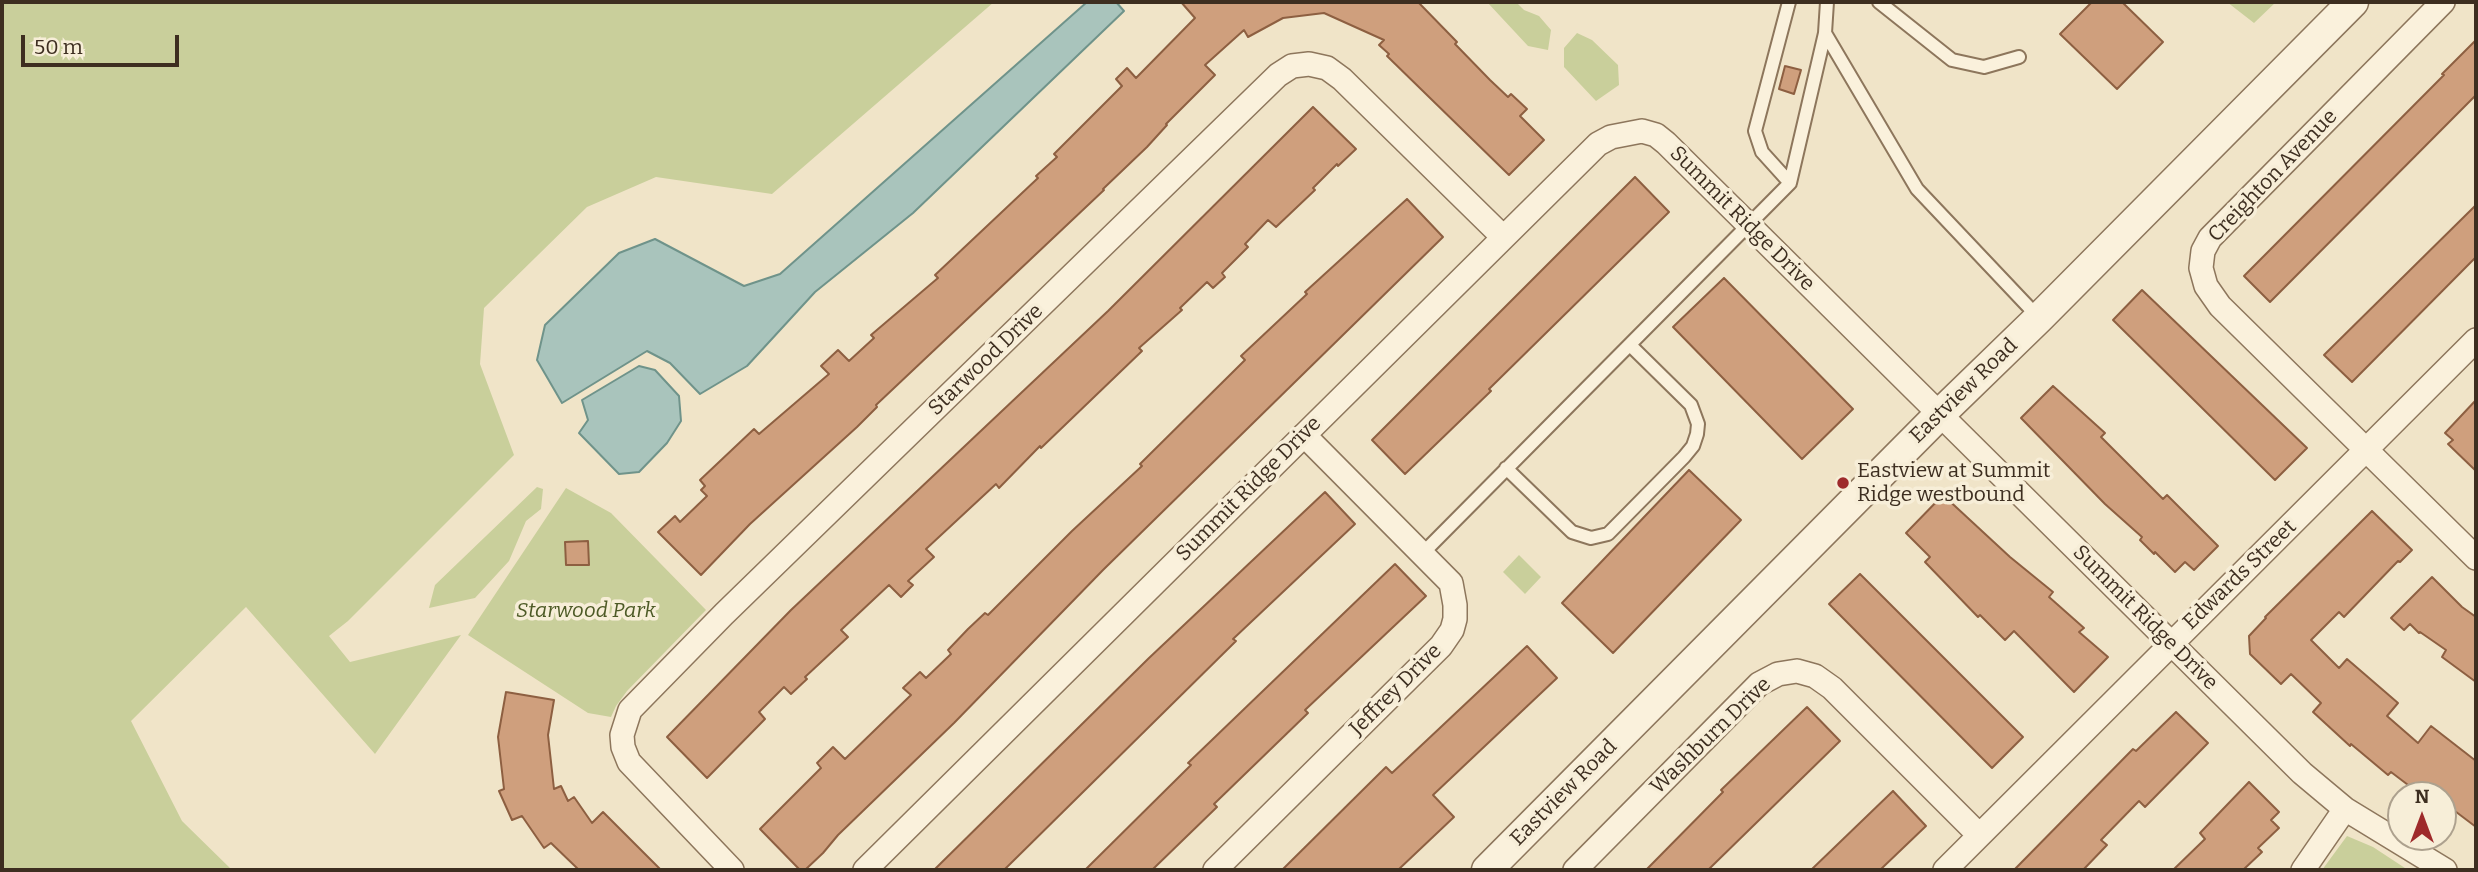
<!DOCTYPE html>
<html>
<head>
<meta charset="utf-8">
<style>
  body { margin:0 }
  #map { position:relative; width:2478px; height:872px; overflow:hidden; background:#f0e4c8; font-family:Bitter,serif }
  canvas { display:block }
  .frame { position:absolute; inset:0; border:4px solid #3d2e20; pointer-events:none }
  .north { position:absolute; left:2387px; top:781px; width:70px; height:70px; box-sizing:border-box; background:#f7eed8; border:2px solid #ada18e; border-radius:50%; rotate:0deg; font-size:19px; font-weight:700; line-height:28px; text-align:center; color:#3d2e20 }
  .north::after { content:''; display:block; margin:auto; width:24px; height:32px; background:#9e2a2b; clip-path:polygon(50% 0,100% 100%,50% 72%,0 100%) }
  .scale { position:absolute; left:21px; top:35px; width:158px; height:32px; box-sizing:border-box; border:4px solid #3d2e20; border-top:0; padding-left:9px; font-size:21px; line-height:24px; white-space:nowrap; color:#3d2e20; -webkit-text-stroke:5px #f7eed8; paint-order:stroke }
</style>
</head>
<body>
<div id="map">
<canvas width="2478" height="872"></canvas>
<div class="frame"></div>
<div class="north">N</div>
<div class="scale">50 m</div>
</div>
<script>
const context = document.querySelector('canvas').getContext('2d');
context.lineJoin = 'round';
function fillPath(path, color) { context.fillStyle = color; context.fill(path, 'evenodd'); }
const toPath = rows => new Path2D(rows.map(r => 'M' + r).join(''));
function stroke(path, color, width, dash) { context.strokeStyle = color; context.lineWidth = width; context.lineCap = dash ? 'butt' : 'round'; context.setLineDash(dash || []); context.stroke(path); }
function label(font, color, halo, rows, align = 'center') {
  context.font = font + ' Bitter,serif'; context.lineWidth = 7; context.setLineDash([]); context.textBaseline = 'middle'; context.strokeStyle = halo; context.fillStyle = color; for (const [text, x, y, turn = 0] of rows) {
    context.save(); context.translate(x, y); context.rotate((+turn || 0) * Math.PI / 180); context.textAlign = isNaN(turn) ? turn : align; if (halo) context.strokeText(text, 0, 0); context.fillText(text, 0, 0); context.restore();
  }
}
fillPath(toPath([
  [2,2,994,2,772,194,656,177,587,207,484,308,480,364,514,455,348,621,329,636,350,662,461,635,375,754,246,607,131,721,182,821,232,870,2,870],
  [1487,2,1516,2,1524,10,1539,16,1551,30,1548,50,1528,46],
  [2227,2,2276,2,2254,23],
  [1577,33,1592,40,1618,65,1619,85,1596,101,1564,67,1564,48],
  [537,487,543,489,541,509,526,521,509,561,475,598,429,608,435,585],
  [566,488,611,513,706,610,627,691,616,706,611,717,588,713,468,635],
  [1519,555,1541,577,1525,594,1503,572],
  [2347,836,2373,847,2408,870,2322,870]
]), '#c9cf9b');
const water = toPath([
  [1087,2,1116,2,1124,11,913,213,815,292,747,366,700,394,670,363,647,351,562,403,537,360,545,325,619,253,655,239,744,286,780,274,1087,2],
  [639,366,655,370,679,396,681,421,667,443,639,472,619,474,579,433,588,420,582,400,639,366]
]);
fillPath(water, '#a9c4bc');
stroke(water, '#6f938a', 2);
const building = toPath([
  [1181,2,1418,2,1457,42,1455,44,1490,80,1508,97,1511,94,1527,109,1520,116,1544,140,1509,175,1387,56,1389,54,1379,45,1384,40,1324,13,1283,18,1248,37,1244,30,1205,65,1215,75,1166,124,1167,125,1147,147,1103,189,1104,190,876,405,877,407,857,427,750,524,701,575,658,532,675,516,680,522,707,496,701,490,705,486,700,480,754,429,759,434,829,374,821,366,838,350,849,361,874,338,871,335,938,278,935,275,1038,178,1036,176,1057,157,1054,154,1122,86,1116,79,1127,68,1136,78,1195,18,1181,2],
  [2092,2,2122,2,2163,42,2117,89,2060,34,2092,2],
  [2476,40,2476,95,2270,302,2244,276,2444,75,2442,74,2476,40],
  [1785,66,1801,70,1794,94,1779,89,1785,66],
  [1313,107,1356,149,1338,166,1337,164,1313,188,1315,190,1276,227,1268,220,1245,244,1248,247,1222,273,1225,277,1213,288,1207,282,1180,308,1182,310,1139,348,1142,351,1041,448,1040,446,999,488,996,484,926,549,934,557,908,581,913,585,901,597,889,585,841,630,848,637,805,677,807,679,791,694,784,687,759,712,765,719,707,778,667,737,791,610,1108,311,1313,107],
  [1635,177,1669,212,1489,389,1491,391,1405,474,1372,440,1635,177],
  [1407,199,1443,237,1103,570,954,723,838,835,823,853,805,870,800,870,760,829,821,768,817,763,833,747,845,759,911,695,903,688,920,672,926,678,951,654,948,650,968,629,985,613,988,615,1072,531,1142,466,1140,464,1245,360,1241,356,1307,294,1305,292,1407,199],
  [2476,205,2476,257,2352,382,2324,355,2476,205],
  [1724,278,1853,409,1802,459,1673,327,1724,278],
  [2142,290,2307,448,2275,480,2113,320,2142,290],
  [2053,386,2105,433,2101,437,2163,499,2167,495,2218,546,2194,570,2185,562,2175,572,2155,552,2154,554,2140,540,2142,537,2105,504,2021,418,2053,386],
  [2476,400,2476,471,2448,444,2453,440,2445,433,2476,400],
  [1689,470,1741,520,1613,653,1562,603,1689,470],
  [1325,492,1355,524,1233,639,1236,641,1004,870,934,870,1149,658,1325,492],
  [1943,495,2010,557,2053,592,2049,597,2084,628,2079,632,2108,657,2074,692,2014,631,2005,640,1980,615,1978,617,1925,562,1930,557,1906,533,1943,495],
  [2372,511,2412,550,2400,562,2398,561,2344,617,2339,612,2311,640,2339,668,2347,659,2398,703,2387,716,2418,743,2431,726,2476,761,2476,827,2443,802,2443,795,2429,795,2414,784,2412,788,2391,772,2388,775,2351,744,2350,746,2313,712,2321,703,2291,674,2281,684,2250,654,2249,636,2266,618,2265,617,2372,511],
  [588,541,589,565,566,565,565,542,588,541],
  [1395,564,1426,596,1305,710,1308,713,1214,804,1217,807,1152,870,1085,870,1191,765,1188,763,1395,564],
  [1860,574,2023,737,1992,768,1829,604,1860,574],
  [2432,577,2462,607,2476,617,2476,682,2442,657,2446,650,2420,632,2419,633,2410,624,2404,630,2391,618,2432,577],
  [1527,646,1557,678,1433,795,1454,817,1398,870,1282,870,1386,767,1392,773,1527,646],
  [506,692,554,700,548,735,554,789,561,786,568,801,574,797,592,823,603,812,661,870,579,870,551,843,544,848,522,816,512,820,499,791,504,789,498,737,506,692],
  [1807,707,1840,741,1708,870,1646,870,1723,792,1721,790,1807,707],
  [2176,712,2208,743,2145,807,2139,801,2101,840,2107,845,2083,870,2014,870,2133,749,2136,751,2176,712],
  [2249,782,2279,812,2271,820,2279,828,2258,848,2262,852,2243,870,2173,870,2205,839,2200,833,2249,782],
  [1893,791,1926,826,1880,870,1811,870,1893,791]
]);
fillPath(building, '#cf9f7d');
stroke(building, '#8d5f41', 2);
const service = toPath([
  [1789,2,1755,131,1762,152,1790,183],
  [1879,2,1952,60,1984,67,2019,57],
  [1825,33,1917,189,2039,318],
  [1506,468,1572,532,1591,538,1608,534,1684,457,1693,446,1697,434,1698,424,1691,405,1630,345],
  [1423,553,1790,183,1825,33,1827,2]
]);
const minor = toPath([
  [2443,2,2210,238,2203,251,2201,268,2206,286,2220,306,2476,558],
  [732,870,629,762,623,747,622,735,630,710,724,614,1278,75,1292,66,1309,64,1327,68,1342,79,1503,237],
  [865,870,1598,144,1611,137,1642,131,1656,135,1666,143,2302,773,2345,809,2445,870],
  [1215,870,1441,646,1452,630,1455,619,1455,605,1451,583,1304,435],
  [1575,870,1759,684,1778,674,1797,671,1815,676,1832,688,1979,835],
  [1945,870,2476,340],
  [2303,870,2345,809]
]);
const tertiary = toPath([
  [1487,870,1940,414,2039,318,2353,2]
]);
stroke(service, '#8d765c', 16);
stroke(minor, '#8d765c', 26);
stroke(tertiary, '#8d765c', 33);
stroke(service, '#faf1dc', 12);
stroke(minor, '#faf1dc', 23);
stroke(tertiary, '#faf1dc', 30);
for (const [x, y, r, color] of [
  [1843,483,7,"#9e2a2b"]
]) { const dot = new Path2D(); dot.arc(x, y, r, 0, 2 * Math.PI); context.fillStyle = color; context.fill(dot); stroke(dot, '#f7eed8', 2.5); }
label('21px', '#3d2e20', '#f7eed8', [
  ["Creighton Avenue",2273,176,-46],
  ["Summit Ridge Drive",1742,219,45],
  ["Starwood Drive",986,360,-44],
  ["Eastview Road",1964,391,-44],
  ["Summit Ridge Drive",1249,489,-45],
  ["Edwards Street",2240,575,-44],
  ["Summit Ridge Drive",2145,618,45],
  ["Jeffrey Drive",1396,690,-45],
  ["Washburn Drive",1711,736,-44],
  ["Eastview Road",1564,793,-45]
]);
label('21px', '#3d2e20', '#f7eed8', [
  ["Eastview at Summit",1857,471],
  ["Ridge westbound",1857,495]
], 'left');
label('italic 21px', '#4d5a26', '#f7eed8', [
  ["Starwood Park",586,611]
]);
</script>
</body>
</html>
